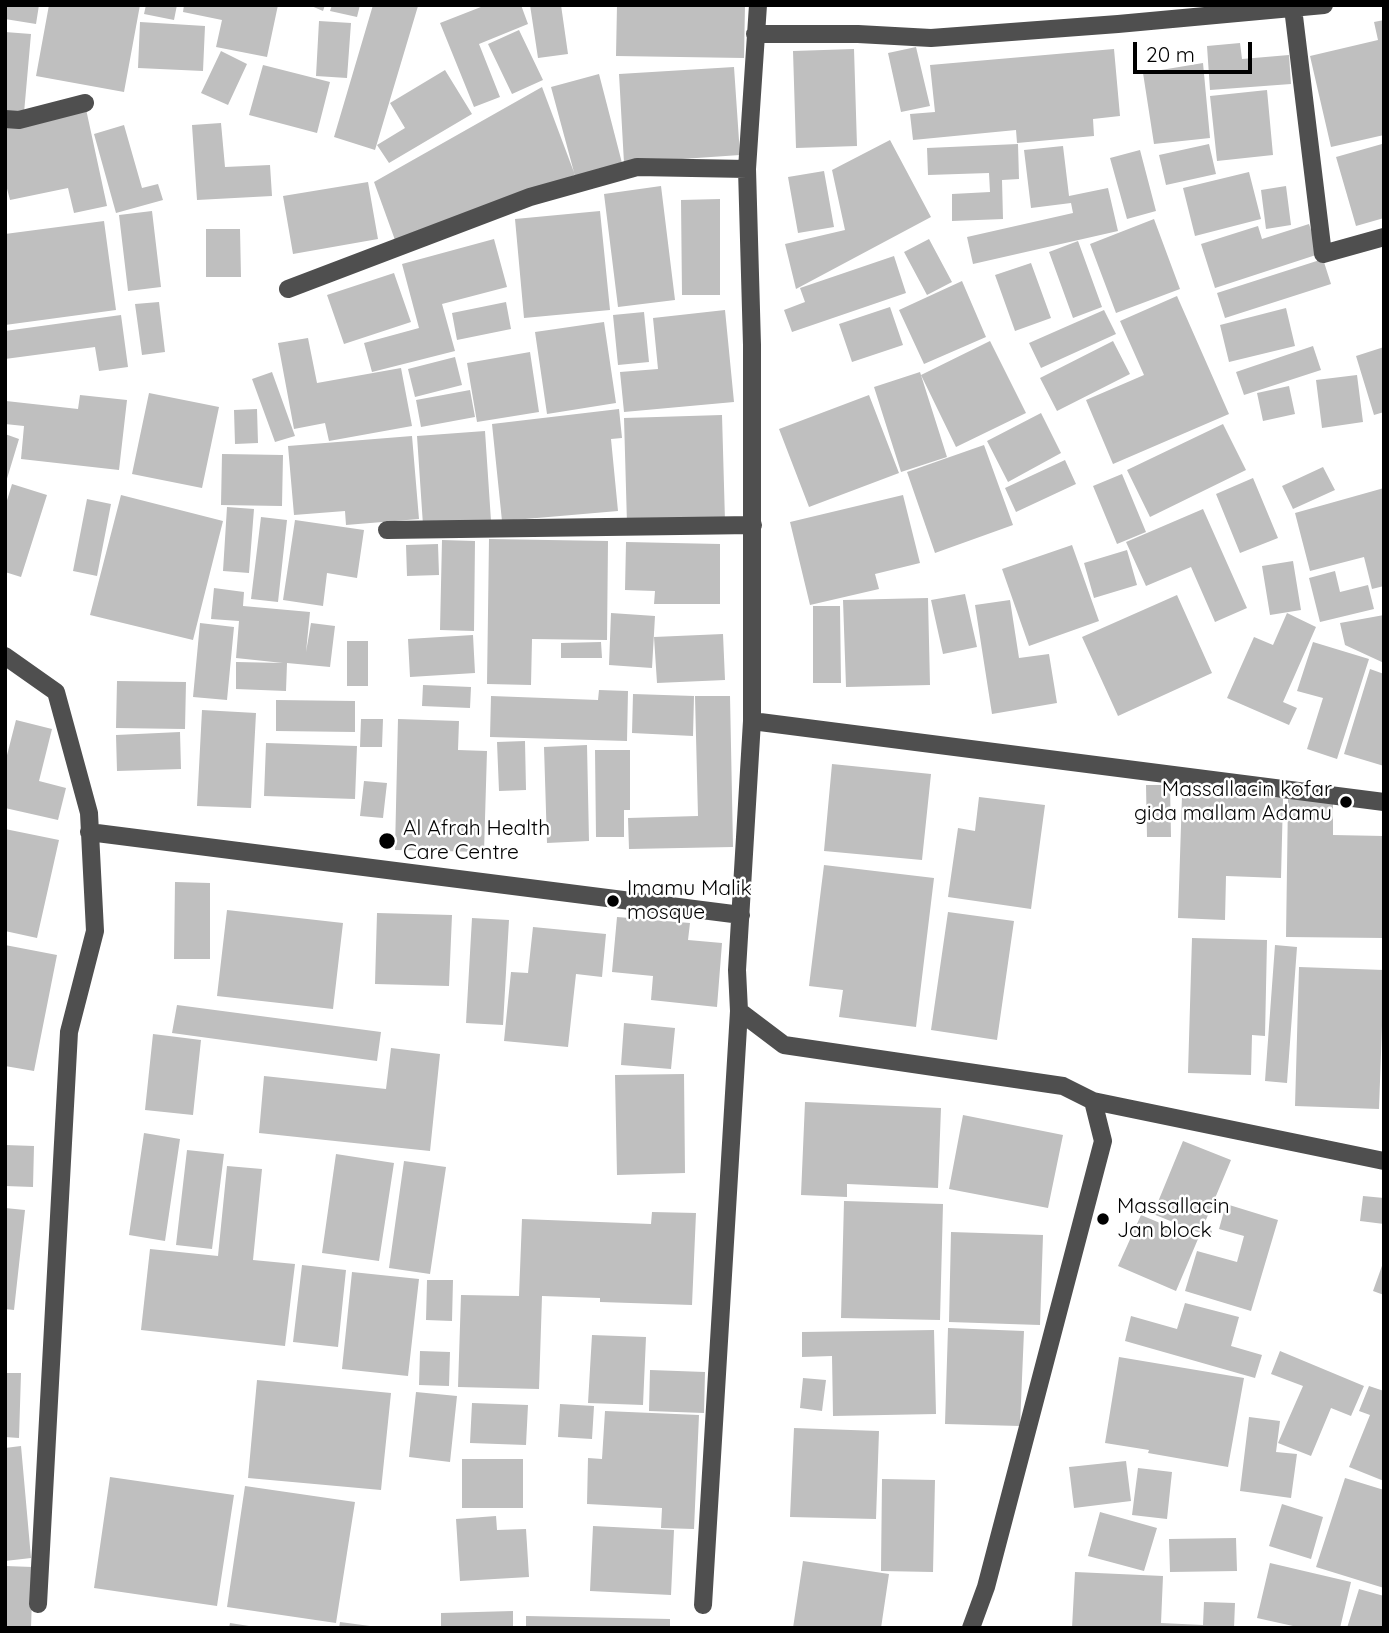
<!DOCTYPE html>
<html>
<head>
<meta charset="utf-8">
<style>
  body { margin:0 }
  #map { position:relative; width:1389px; height:1633px; overflow:hidden; background:#fff; font-family:Quicksand,sans-serif }
  canvas { display:block }
  .frame { position:absolute; inset:0; border:7px solid #000; pointer-events:none }
  .scale { position:absolute; left:1133px; top:42px; width:119px; height:32px; box-sizing:border-box; border:4px solid #000; border-top:0; padding-left:9px; font-size:21px; line-height:24px; white-space:nowrap; color:#000; -webkit-text-stroke:5px #fff; paint-order:stroke }
</style>
</head>
<body>
<div id="map">
<canvas width="1389" height="1633"></canvas>
<div class="frame"></div>
<div class="scale">20 m</div>
</div>
<script>
const context = document.querySelector('canvas').getContext('2d');
context.lineJoin = 'round';
function fillPath(path, color) { context.fillStyle = color; context.fill(path, 'evenodd'); }
const toPath = rows => new Path2D(rows.map(r => 'M' + r).join(''));
function stroke(path, color, width, dash) { context.strokeStyle = color; context.lineWidth = width; context.lineCap = dash ? 'butt' : 'round'; context.setLineDash(dash || []); context.stroke(path); }
function label(font, color, halo, rows, align = 'center') {
  context.font = font + ' Quicksand,sans-serif'; context.lineWidth = 5; context.setLineDash([]); context.textBaseline = 'middle'; context.strokeStyle = halo; context.fillStyle = color; for (const [text, x, y, turn = 0] of rows) {
    context.save(); context.translate(x, y); context.rotate((+turn || 0) * Math.PI / 180); context.textAlign = isNaN(turn) ? turn : align; if (halo) context.strokeText(text, 0, 0); context.fillText(text, 0, 0); context.restore();
  }
}
fillPath(toPath([
  [5,5,39,5,36,24,5,19],
  [49,5,140,5,124,92,36,76],
  [146,5,177,5,174,20,144,14],
  [184,5,278,5,267,57,216,47,222,20,183,12],
  [309,5,325,5,323,11],
  [332,5,360,5,357,17,330,11],
  [373,5,418,6,375,150,334,137],
  [486,5,521,5,528,24,479,44,500,97,474,107,440,23],
  [530,5,561,5,568,54,538,58],
  [617,5,745,5,744,58,616,56],
  [1384,20,1384,135,1331,147,1310,56,1378,40,1374,22],
  [319,21,351,23,347,78,316,76],
  [140,22,205,26,203,71,138,68],
  [519,30,543,80,512,94,488,44],
  [5,32,31,34,24,113,5,112],
  [1240,43,1242,59,1289,55,1291,84,1210,90,1207,46],
  [916,47,930,106,901,112,888,53],
  [854,49,857,146,796,148,793,51],
  [1114,49,1120,116,1093,119,1094,136,1017,143,1016,130,913,140,910,114,935,112,930,65],
  [221,51,247,64,228,105,201,93],
  [1203,63,1210,138,1154,144,1143,73],
  [263,65,330,82,317,133,249,115],
  [734,67,740,155,624,163,619,74],
  [445,70,472,114,389,163,377,145,405,128,390,103],
  [599,74,622,163,575,176,551,87],
  [542,87,575,175,395,240,374,182],
  [1267,90,1273,155,1217,161,1210,96],
  [86,109,107,206,74,213,68,188,10,200,5,181,5,126],
  [221,123,225,167,270,165,272,196,197,200,192,125],
  [124,125,142,188,158,184,163,200,116,213,94,134],
  [890,140,931,217,796,289,785,244,845,230,832,170],
  [1018,144,1019,179,1002,180,1003,219,952,221,952,194,990,192,989,173,928,175,927,148],
  [1209,144,1216,174,1166,185,1159,155],
  [1382,144,1384,152,1384,218,1356,226,1336,157],
  [1063,146,1069,196,1108,188,1118,231,973,264,967,237,1073,213,1071,203,1031,208,1024,150],
  [1140,150,1156,211,1127,219,1110,158],
  [824,171,834,227,798,233,788,177],
  [1249,172,1261,219,1195,236,1183,188],
  [368,182,378,239,293,254,283,196],
  [661,186,675,300,618,307,604,194],
  [1286,186,1291,225,1266,229,1261,190],
  [720,199,720,295,682,295,681,200],
  [152,211,161,287,128,291,119,215],
  [600,211,610,310,524,318,515,219],
  [1154,219,1180,289,1116,313,1090,244],
  [104,221,116,310,5,325,5,234],
  [1309,224,1319,254,1215,288,1201,244,1258,226,1262,239],
  [206,229,240,229,241,277,206,277],
  [494,239,507,287,442,304,455,351,372,372,364,343,419,328,402,264],
  [929,239,952,282,927,295,904,252],
  [1078,241,1102,307,1073,318,1049,252],
  [894,256,906,293,792,332,784,310,805,302,800,288],
  [1323,259,1331,284,1225,318,1217,293],
  [1031,263,1051,318,1015,331,995,275],
  [394,273,411,322,344,344,327,295],
  [962,281,986,337,924,364,899,310],
  [1177,296,1229,414,1113,464,1086,400,1144,375,1120,321],
  [159,302,165,352,142,355,135,304],
  [506,302,511,329,457,340,452,313],
  [890,307,903,345,852,362,839,324],
  [1286,308,1295,346,1229,362,1220,325],
  [725,310,734,402,624,412,620,372,658,369,653,318],
  [1104,310,1116,334,1041,368,1029,343],
  [644,312,649,362,618,365,613,315],
  [121,315,128,367,99,371,95,347,5,359,5,331],
  [604,322,616,403,547,414,535,332],
  [308,338,317,383,401,368,412,426,329,441,325,423,294,429,278,343],
  [990,341,1026,413,956,447,921,375],
  [1113,341,1130,374,1057,411,1040,378],
  [1313,346,1321,370,1244,395,1236,372],
  [1384,347,1384,412,1374,415,1356,356],
  [530,352,539,412,477,422,467,363],
  [455,357,462,385,415,397,408,369],
  [272,372,295,436,275,442,252,379],
  [920,372,947,457,901,472,874,387],
  [1357,375,1363,422,1322,428,1316,380],
  [1289,386,1295,414,1263,421,1257,393],
  [470,390,475,417,421,427,416,400],
  [149,393,219,407,202,488,132,474],
  [80,395,127,400,119,470,21,459,24,426,5,424,6,401,78,409],
  [869,395,899,473,809,507,779,429],
  [257,409,258,443,235,444,234,410],
  [619,409,622,438,611,439,618,511,502,521,492,424],
  [1041,413,1061,453,1008,482,987,441],
  [722,415,725,521,627,524,624,418],
  [1223,424,1246,470,1150,517,1127,470],
  [485,431,491,521,423,525,417,436],
  [5,434,19,439,6,482,5,482],
  [412,436,419,519,346,525,345,511,294,515,288,446],
  [984,445,1013,525,935,553,907,472],
  [222,454,283,455,282,506,221,505],
  [1065,460,1076,484,1016,512,1005,488],
  [1323,467,1335,490,1293,509,1282,486],
  [1122,474,1146,532,1117,544,1093,486],
  [1253,478,1278,538,1240,553,1216,494],
  [12,484,47,495,21,577,5,572,5,507],
  [1384,488,1384,586,1372,589,1364,557,1310,571,1295,513],
  [121,495,223,521,193,640,90,615],
  [903,495,920,563,875,574,879,589,810,605,790,522],
  [87,499,111,504,97,576,73,571],
  [227,507,254,509,249,573,223,571],
  [1203,509,1247,608,1215,622,1191,567,1146,586,1126,542],
  [261,517,287,520,278,602,251,599],
  [295,520,364,530,357,578,327,573,323,606,283,600],
  [489,539,608,541,607,640,532,639,531,685,487,684],
  [442,540,475,541,474,631,440,630],
  [626,542,720,544,720,604,654,604,655,591,625,590],
  [438,544,439,575,407,576,406,545],
  [1072,545,1099,621,1029,646,1002,569],
  [1127,550,1137,585,1094,598,1084,563],
  [1293,561,1301,610,1270,615,1262,566],
  [1335,571,1340,592,1368,585,1374,609,1320,622,1309,578],
  [214,588,244,592,243,606,310,612,306,652,311,623,335,626,330,667,287,663,286,691,236,689,236,662,283,663,236,658,239,621,211,619],
  [965,594,977,647,943,654,931,600],
  [1177,595,1212,673,1118,716,1082,637],
  [928,598,930,685,846,687,843,600],
  [1010,600,1019,658,1049,654,1057,703,992,714,975,605],
  [813,606,840,606,841,683,813,683],
  [611,613,655,616,652,668,609,665],
  [1287,613,1316,627,1283,702,1297,708,1289,725,1227,698,1254,637,1273,645],
  [1384,615,1384,663,1345,645,1340,623],
  [200,623,234,627,227,700,193,697],
  [723,634,725,680,657,683,654,637],
  [473,635,475,673,410,677,408,639],
  [347,641,368,641,368,686,347,686],
  [601,642,602,658,561,658,561,643],
  [1313,642,1369,659,1337,759,1307,749,1323,698,1297,691],
  [1370,669,1384,674,1384,766,1344,754],
  [117,681,186,682,185,729,116,728],
  [423,685,471,687,470,708,422,706],
  [599,690,628,691,627,741,490,737,491,696,598,700],
  [633,694,694,696,693,736,632,733],
  [695,696,730,696,733,847,629,849,628,818,698,816],
  [276,700,355,701,355,732,276,731],
  [202,710,256,713,251,808,197,806],
  [361,719,383,719,382,747,360,747],
  [398,719,459,721,458,750,487,751,484,852,395,850],
  [16,720,52,729,39,781,66,788,58,820,5,808,5,763],
  [180,732,181,769,117,771,116,735],
  [525,741,526,790,499,791,497,742],
  [266,743,357,746,355,799,264,796],
  [587,745,589,841,547,843,544,747],
  [595,750,630,750,630,810,624,810,624,837,596,837],
  [832,764,931,774,922,860,824,851],
  [364,781,387,783,383,818,360,816],
  [1146,785,1170,785,1171,837,1147,837],
  [1182,795,1283,798,1281,878,1226,876,1225,920,1178,918],
  [979,797,1045,805,1031,909,948,897,958,828,975,831],
  [1288,799,1333,799,1333,835,1384,836,1384,938,1286,937],
  [5,829,59,840,37,938,5,931],
  [824,865,934,878,916,1027,839,1017,843,990,809,986],
  [175,882,210,883,210,959,174,959],
  [227,910,343,923,333,1009,217,996],
  [948,912,1014,921,997,1040,931,1030],
  [377,913,452,915,449,986,375,984],
  [617,917,690,923,688,940,722,943,717,1007,651,1000,653,976,612,972],
  [472,918,509,920,503,1025,466,1023],
  [533,927,606,934,602,977,576,974,568,1047,504,1041,511,972,528,973],
  [1192,938,1267,940,1265,1036,1252,1035,1251,1075,1188,1073],
  [5,945,57,955,34,1071,5,1066],
  [1275,945,1297,947,1287,1083,1265,1081],
  [1299,967,1384,970,1379,1109,1295,1106],
  [177,1005,381,1032,377,1061,172,1033],
  [624,1023,675,1028,671,1069,621,1065],
  [153,1034,201,1040,193,1115,145,1110],
  [391,1048,440,1054,430,1151,259,1133,264,1076,386,1089],
  [684,1074,685,1173,617,1175,615,1075],
  [805,1102,941,1108,938,1188,847,1184,847,1197,801,1195],
  [963,1115,1063,1135,1048,1208,949,1189],
  [144,1133,180,1139,165,1241,129,1235],
  [1183,1141,1231,1160,1203,1227,1212,1231,1210,1237,1153,1214],
  [5,1145,34,1146,33,1187,5,1186],
  [187,1150,224,1154,212,1249,176,1245],
  [336,1154,394,1163,379,1261,322,1253],
  [404,1161,446,1167,430,1274,389,1268],
  [227,1166,262,1169,253,1260,295,1264,285,1346,141,1330,150,1249,218,1256],
  [1363,1196,1384,1198,1384,1224,1360,1221],
  [844,1201,943,1204,940,1320,841,1318],
  [1226,1204,1278,1220,1251,1311,1185,1291,1197,1251,1237,1262,1244,1236,1219,1229],
  [5,1208,25,1210,14,1310,5,1309],
  [652,1212,696,1213,692,1305,600,1302,600,1298,542,1296,539,1389,458,1387,461,1295,519,1296,522,1219,651,1224],
  [1141,1215,1198,1239,1176,1291,1118,1266],
  [951,1232,1043,1235,1040,1325,949,1322],
  [1383,1263,1384,1263,1384,1295,1373,1291],
  [302,1265,346,1270,338,1347,293,1342],
  [352,1272,419,1279,408,1376,342,1369],
  [427,1280,453,1280,452,1321,426,1320],
  [1185,1303,1239,1317,1231,1346,1262,1355,1255,1378,1125,1341,1131,1316,1177,1329],
  [948,1328,1024,1331,1020,1426,945,1424],
  [934,1330,936,1414,833,1416,832,1356,802,1357,802,1332],
  [592,1335,646,1337,643,1405,588,1403],
  [420,1351,450,1352,449,1386,419,1385],
  [1280,1351,1364,1386,1351,1416,1331,1408,1311,1456,1278,1443,1303,1386,1271,1374],
  [1119,1357,1244,1378,1228,1467,1148,1453,1149,1450,1105,1443],
  [650,1370,705,1372,704,1413,649,1411],
  [5,1373,21,1373,19,1438,5,1437],
  [803,1378,826,1380,822,1411,800,1408],
  [257,1380,391,1393,381,1490,248,1478],
  [1369,1386,1384,1391,1384,1481,1349,1467,1370,1415,1359,1411],
  [416,1392,457,1396,450,1462,409,1457],
  [472,1403,528,1405,526,1445,470,1443],
  [560,1404,594,1406,592,1439,558,1437],
  [605,1411,699,1415,694,1529,661,1528,662,1508,587,1504,588,1458,602,1459],
  [1249,1417,1280,1421,1276,1452,1297,1454,1291,1498,1240,1491],
  [794,1428,879,1431,876,1519,790,1517],
  [21,1446,31,1558,5,1561,5,1448],
  [462,1459,523,1459,523,1508,462,1508],
  [1126,1461,1131,1501,1074,1508,1069,1467],
  [1138,1468,1172,1472,1167,1519,1132,1515],
  [110,1477,234,1495,217,1606,94,1588],
  [1345,1478,1384,1490,1384,1588,1316,1567],
  [882,1479,935,1480,933,1572,881,1571],
  [245,1486,355,1502,336,1623,227,1607],
  [1282,1504,1323,1517,1311,1559,1269,1546],
  [1100,1512,1157,1528,1144,1571,1088,1556],
  [496,1516,497,1530,526,1529,529,1577,460,1581,456,1519],
  [593,1526,674,1530,671,1595,590,1591],
  [1236,1538,1237,1571,1170,1572,1169,1539],
  [803,1561,889,1574,881,1628,793,1628],
  [1270,1563,1351,1582,1340,1628,1302,1628,1257,1618],
  [5,1566,33,1567,31,1628,5,1628],
  [1075,1572,1163,1576,1161,1623,1203,1625,1204,1602,1235,1603,1234,1628,1072,1628],
  [1359,1589,1384,1596,1384,1628,1347,1628],
  [513,1611,513,1628,441,1628,441,1613],
  [526,1616,670,1619,670,1628,526,1628],
  [340,1622,370,1626,370,1628,339,1628],
  [230,1623,249,1626,249,1628,229,1628]
]), '#bfbfbf');
stroke(toPath([
  [758,5,747,169,752,345,752,721,737,970,739,1011,784,1045,1063,1086,1093,1101,1103,1141,986,1587,971,1628],
  [1293,8,1323,254,1384,237],
  [755,34,858,34,931,38,1118,24,1324,5],
  [5,119,19,120,85,103],
  [288,289,530,197,637,167,747,169],
  [387,530,753,525],
  [5,656,56,692,89,813,95,931,69,1032,38,1604],
  [752,721,1384,802],
  [89,832,741,915],
  [1093,1101,1384,1161],
  [703,1605,739,1011]
]), '#4f4f4f', 18);
for (const [x, y, r, color] of [
  [1346,802,7,"#000"],
  [387,841,9,"#000"],
  [613,901,7,"#000"],
  [1103,1219,7,"#000"]
]) { const dot = new Path2D(); dot.arc(x, y, r, 0, 2 * Math.PI); context.fillStyle = color; context.fill(dot); stroke(dot, '#fff', 2.5); }
label('21px', '#000', '#fff', [
  ["Massallacin kofar",1332,790,"right"],
  ["gida mallam Adamu",1332,814,"right"],
  ["Al Afrah Health",403,829],
  ["Care Centre",403,853],
  ["Imamu Malik",627,889],
  ["mosque",627,913],
  ["Massallacin",1117,1207],
  ["Jan block",1117,1231]
], 'left');
</script>
</body>
</html>
